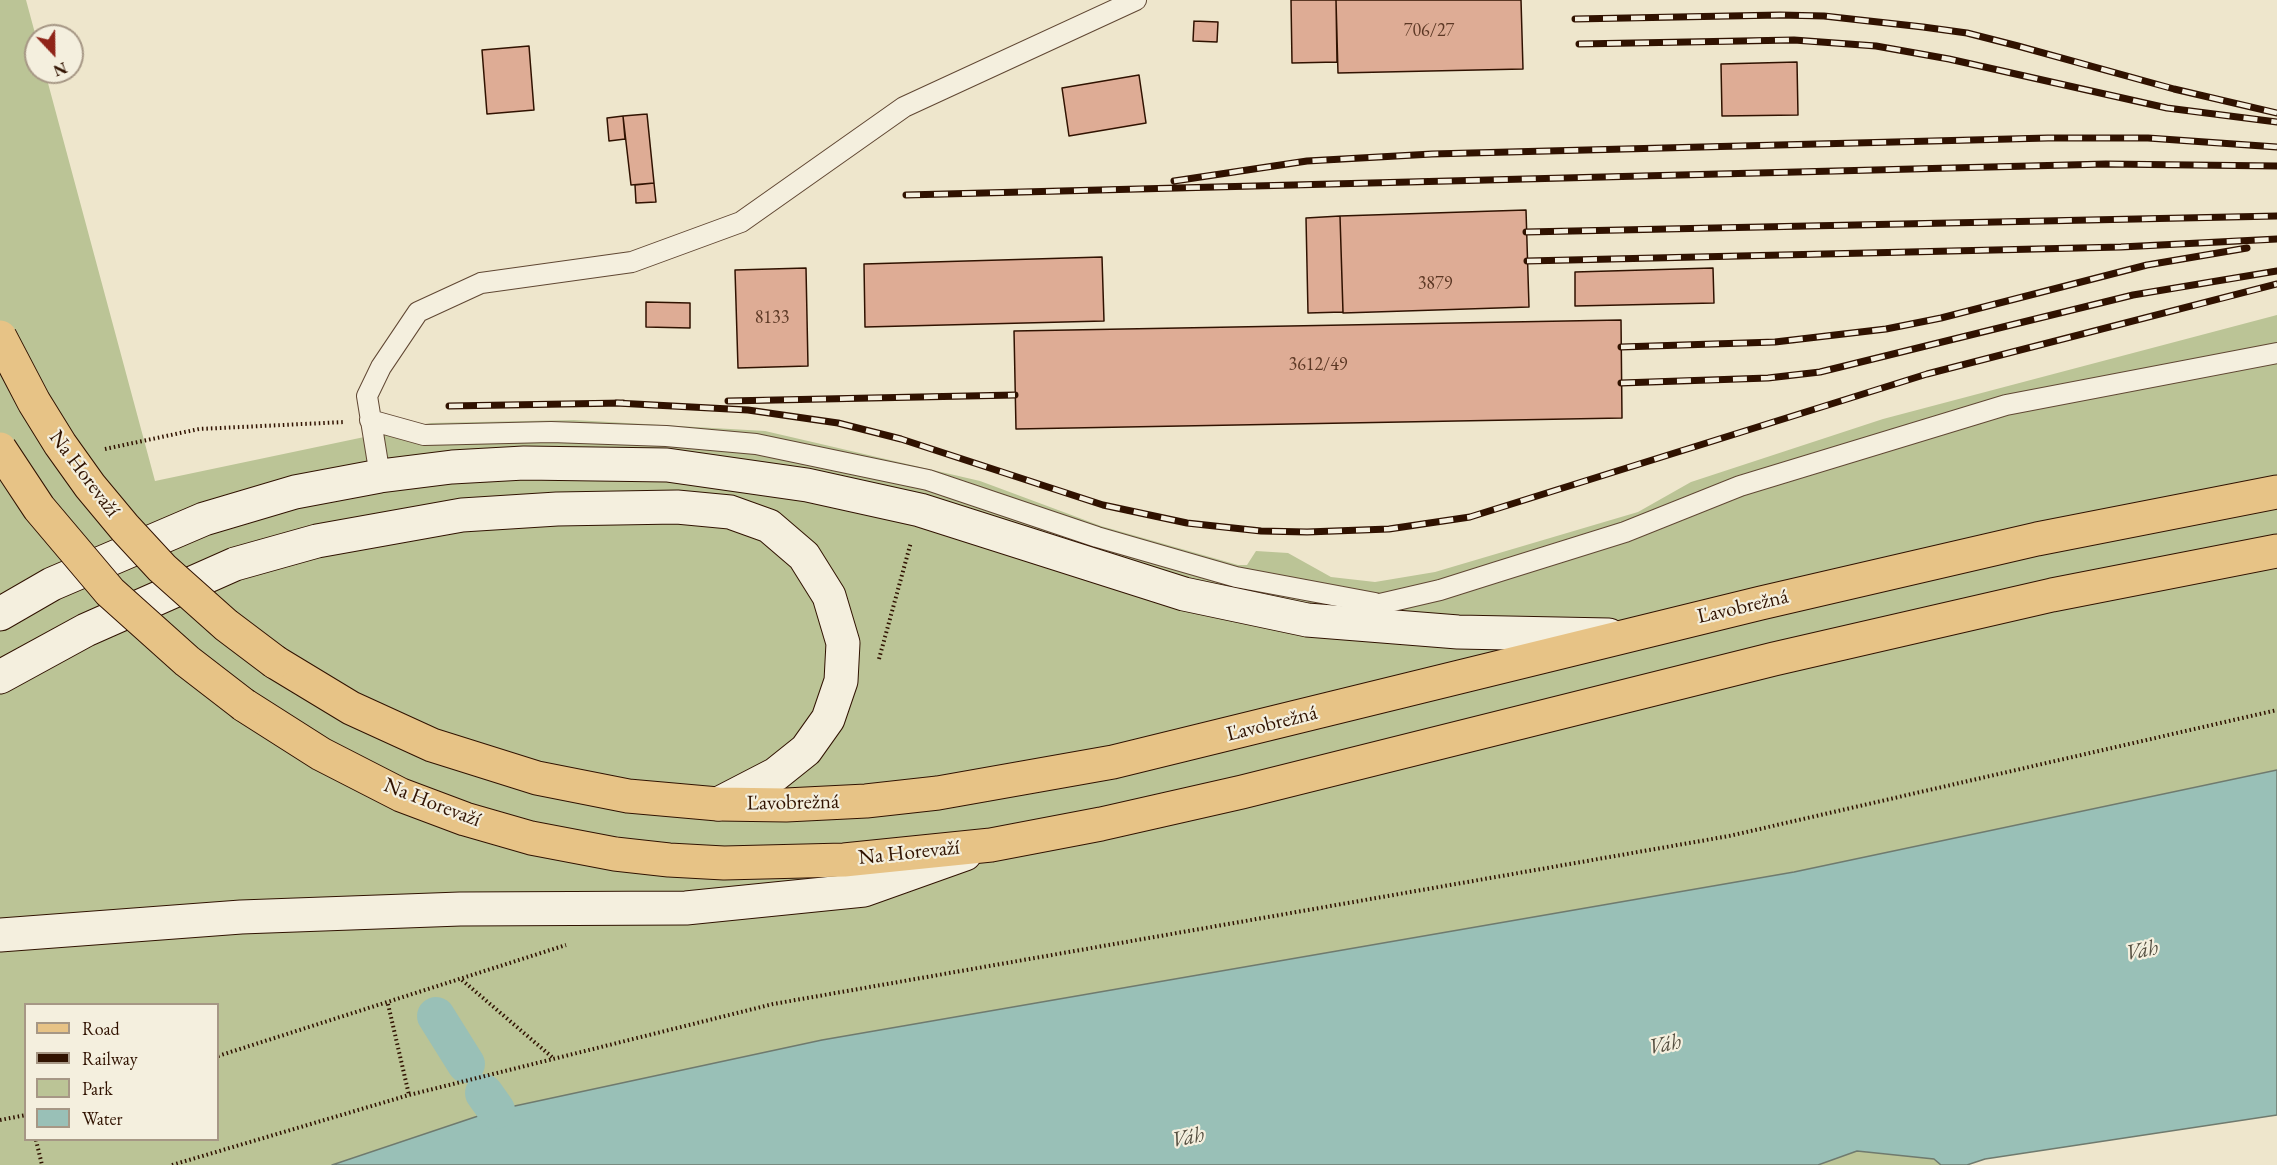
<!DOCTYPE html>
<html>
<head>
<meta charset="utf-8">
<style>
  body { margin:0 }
  #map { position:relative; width:2277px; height:1165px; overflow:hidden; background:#eee6cc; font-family:"EB Garamond",serif }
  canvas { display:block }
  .legend { position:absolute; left:24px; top:1003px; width:195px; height:138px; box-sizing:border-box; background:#f4efde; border:2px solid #a69785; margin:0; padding:8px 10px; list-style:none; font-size:18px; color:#301200 }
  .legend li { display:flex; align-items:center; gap:12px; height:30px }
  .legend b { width:30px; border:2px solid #a69785 }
  .north { position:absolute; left:24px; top:24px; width:60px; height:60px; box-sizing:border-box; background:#f4efde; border:2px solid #a69785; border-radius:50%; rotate:158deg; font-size:16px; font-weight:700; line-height:24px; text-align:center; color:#301200 }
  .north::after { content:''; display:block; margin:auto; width:21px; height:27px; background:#8f2418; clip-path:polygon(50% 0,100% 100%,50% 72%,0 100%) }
</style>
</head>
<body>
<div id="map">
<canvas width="2277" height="1165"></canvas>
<ul class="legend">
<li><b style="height:8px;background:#e7c386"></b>Road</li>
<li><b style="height:8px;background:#301200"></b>Railway</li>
<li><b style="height:16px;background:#bbc496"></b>Park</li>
<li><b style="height:16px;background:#99c0b7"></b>Water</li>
</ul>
<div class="north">N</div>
</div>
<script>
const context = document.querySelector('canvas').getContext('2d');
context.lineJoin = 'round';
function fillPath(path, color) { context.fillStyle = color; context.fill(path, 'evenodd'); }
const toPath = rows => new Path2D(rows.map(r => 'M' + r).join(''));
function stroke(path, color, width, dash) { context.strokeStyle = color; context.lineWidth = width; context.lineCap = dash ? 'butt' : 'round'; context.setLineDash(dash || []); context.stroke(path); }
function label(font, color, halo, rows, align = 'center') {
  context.font = font + ' "EB Garamond",serif'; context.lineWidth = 4.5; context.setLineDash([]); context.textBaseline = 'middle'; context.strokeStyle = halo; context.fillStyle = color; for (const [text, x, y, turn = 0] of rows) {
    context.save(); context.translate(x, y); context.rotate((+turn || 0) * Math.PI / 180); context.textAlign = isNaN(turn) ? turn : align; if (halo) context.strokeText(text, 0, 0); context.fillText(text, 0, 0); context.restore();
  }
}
fillPath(toPath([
  [0,0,26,0,36,37,36,72,45,72,155,481,431,423,574,420,765,431,980,481,1101,526,1238,565,1247,565,1256,551,1288,553,1331,577,1375,582,1435,572,1638,512,1691,482,1883,419,2277,315,2277,770,1794,872,822,1040,496,1110,332,1165,0,1165],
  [26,1004,218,1004,218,1140,26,1140],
  [1857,1151,1935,1159,1941,1165,1818,1165]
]), '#bbc496');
const water = toPath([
  [2277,770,2277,1115,1985,1159,1967,1165,1941,1165,1934,1159,1857,1151,1818,1165,332,1165,496,1110,822,1040,1794,872,2277,770]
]);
fillPath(water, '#99c0b7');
stroke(water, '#6f7a6e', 1.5);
stroke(toPath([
  [436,1016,466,1064],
  [484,1093,496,1110]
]), '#99c0b7', 38);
const building = toPath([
  [1291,0,1336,0,1337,62,1292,63,1291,0],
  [1336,0,1521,0,1523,69,1338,73,1336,0],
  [1194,21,1218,22,1217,42,1193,41,1194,21],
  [529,46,534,110,487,114,482,50,529,46],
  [1797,62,1798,115,1722,116,1721,64,1797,62],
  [1139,75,1146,123,1069,136,1062,88,1139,75],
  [647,114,654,183,631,185,623,116,647,114],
  [623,116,625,139,609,141,607,118,623,116],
  [654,183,656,202,636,203,635,185,654,183],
  [1526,210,1529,307,1343,313,1340,216,1526,210],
  [1340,216,1343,312,1308,313,1306,218,1340,216],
  [1102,257,1104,321,865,327,864,264,1102,257],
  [806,268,808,366,738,368,735,270,806,268],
  [1713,268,1714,303,1575,306,1575,272,1713,268],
  [646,302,690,303,690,328,646,327,646,302],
  [1621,320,1622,418,1016,429,1014,331,1621,320]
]);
fillPath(building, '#deac95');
stroke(building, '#301200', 1.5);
const service = toPath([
  [370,420,424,435,551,432,666,436,756,444,928,480,1097,537,1236,577,1375,603],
  [380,476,367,396,381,367,418,312,481,283,632,262,741,222,904,107,1136,0],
  [1367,607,1440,590,1497,572,1625,532,1740,486,2006,405,2277,353]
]);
const secondary = toPath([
  [0,614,52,584,204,519,295,492,380,476,452,467,524,463,667,465,807,485,920,510,1184,594,1307,620,1458,632,1609,635],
  [0,677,86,630,235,564,317,541,462,515,557,509,677,507,730,512,769,526,804,556,829,596,843,643,841,681,828,719,806,750,776,774,718,804],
  [0,935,241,917,460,909,686,908,864,890,965,854]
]);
const primary = toPath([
  [275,662,351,708,432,745,537,778,628,796,718,804,786,805,866,801,938,793,1113,762,1761,603,2037,539,2277,492],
  [244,705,321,754,401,795,465,819,531,838,615,854,669,860,724,863,844,860,991,845,1101,824,1242,792,1774,659,2052,595,2277,551]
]);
stroke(service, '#604733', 22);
stroke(secondary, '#301200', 35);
stroke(primary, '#301200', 35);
stroke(toPath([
  [105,449,199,429,345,422],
  [879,659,911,542],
  [462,980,552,1057],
  [388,1004,409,1095],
  [218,1056,566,945],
  [0,1120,26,1115],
  [36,1140,42,1165],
  [172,1165,409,1095,773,1004,1729,836,2277,710]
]), '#301200', 4, [1.5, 3]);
stroke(service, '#f4efde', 20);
stroke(secondary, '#f4efde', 33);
stroke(primary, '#e7c386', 33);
const rail = toPath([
  [1575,19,1780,15,1824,16,1923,27,1967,33,2018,46,2174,89,2277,113],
  [1579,44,1794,40,1876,46,1949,59,2167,108,2277,122],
  [1174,181,1307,161,1432,154,2048,138,2148,138,2277,147],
  [906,195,2106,164,2277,166],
  [1526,232,2277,216],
  [1527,261,2121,247,2277,239],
  [1621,347,1775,342,1886,329,1941,318,2147,265,2247,248],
  [1621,383,1768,378,1820,372,2133,295,2277,271],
  [728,401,1015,395],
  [616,403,748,410,838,423,901,439,1103,505,1187,523,1261,531,1307,532,1389,529,1470,517,1927,374,2277,284],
  [449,406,623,403]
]);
stroke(rail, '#301200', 7);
stroke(rail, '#f4efde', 4.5, [14]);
const primaryBridge = toPath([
  [0,337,34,402,60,444,90,486,125,528,162,568,226,625,275,662],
  [0,449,39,508,110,592,187,661,244,705]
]);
stroke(primaryBridge, '#301200', 35, []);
stroke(primaryBridge, '#e7c386', 33);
label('18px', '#5c3825', null, [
  ["706/27",1429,31],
  ["3879",1435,284],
  ["8133",772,318],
  ["3612/49",1318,365]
]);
label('21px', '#301200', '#f4efde', [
  ["Na Horevaží",84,474,53],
  ["Ľavobrežná",1743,607,-13],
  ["Ľavobrežná",1272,724,-14],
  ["Na Horevaží",432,803,21],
  ["Ľavobrežná",793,803,-1],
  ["Na Horevaží",909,853,-6]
]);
label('italic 22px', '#554f40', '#f4efde', [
  ["Váh",2142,951,-11],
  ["Váh",1665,1045,-11],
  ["Váh",1188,1138,-11]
]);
</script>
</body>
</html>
